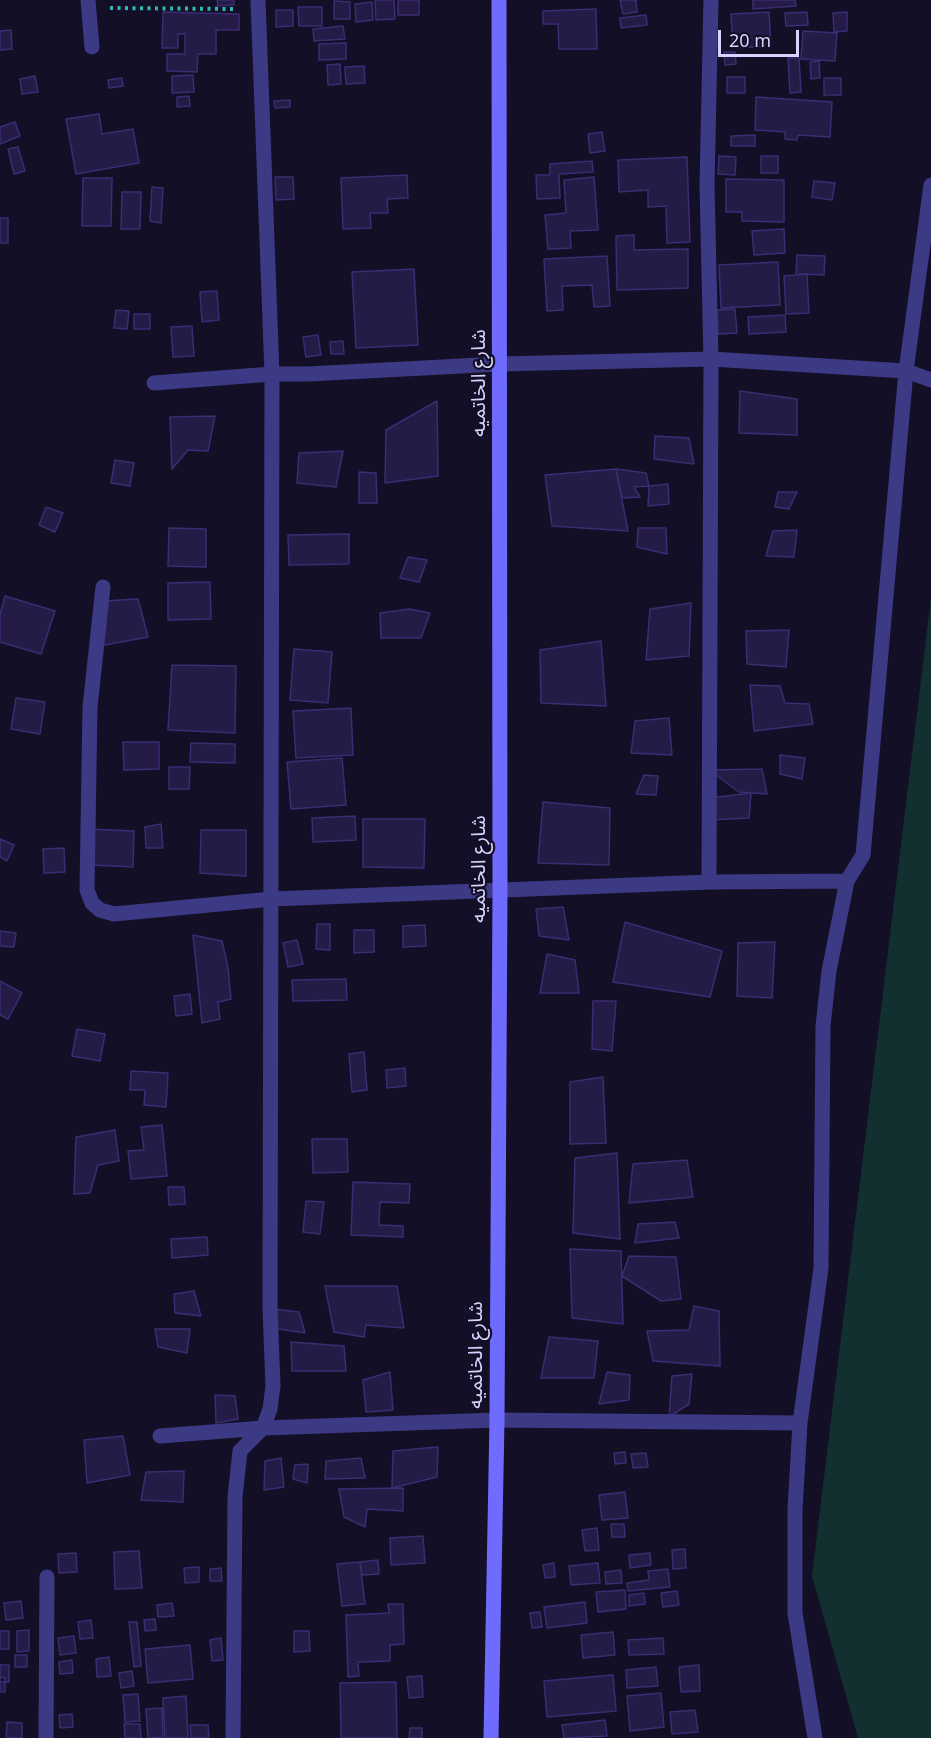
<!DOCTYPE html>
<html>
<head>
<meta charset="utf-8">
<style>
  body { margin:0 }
  #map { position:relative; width:931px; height:1738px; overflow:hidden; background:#130f26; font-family:"Noto Sans",sans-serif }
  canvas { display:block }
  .scale { position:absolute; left:718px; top:30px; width:81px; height:27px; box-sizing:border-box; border:3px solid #d9d4ff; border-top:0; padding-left:8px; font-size:18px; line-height:21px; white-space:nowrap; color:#d9d4ff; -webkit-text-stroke:4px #130f26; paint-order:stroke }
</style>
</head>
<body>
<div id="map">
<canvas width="931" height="1738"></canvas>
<div class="scale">20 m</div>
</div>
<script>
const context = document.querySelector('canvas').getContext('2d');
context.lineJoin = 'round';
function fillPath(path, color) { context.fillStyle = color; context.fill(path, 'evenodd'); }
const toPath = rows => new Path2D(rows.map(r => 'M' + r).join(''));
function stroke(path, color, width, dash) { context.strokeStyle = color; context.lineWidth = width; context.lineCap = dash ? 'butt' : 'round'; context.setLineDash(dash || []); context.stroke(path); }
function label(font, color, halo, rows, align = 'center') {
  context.font = font + ' "Noto Sans","Noto Sans Arabic",sans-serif'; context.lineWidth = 4.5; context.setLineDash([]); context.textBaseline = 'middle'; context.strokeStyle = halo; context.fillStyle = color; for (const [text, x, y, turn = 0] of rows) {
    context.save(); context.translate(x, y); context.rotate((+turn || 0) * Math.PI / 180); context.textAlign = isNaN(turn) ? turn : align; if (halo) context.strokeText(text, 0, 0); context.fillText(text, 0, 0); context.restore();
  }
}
fillPath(toPath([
  [931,598,931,1738,858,1738,812,1576]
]), '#12302f');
const building = toPath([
  [217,0,234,0,234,5,218,6,217,0],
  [375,0,394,0,395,19,376,20,375,0],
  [398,0,419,0,419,15,398,15,398,0],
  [620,0,636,0,637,12,623,14,620,0],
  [753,0,795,0,796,6,753,9,753,0],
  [334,1,350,2,350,19,334,19,334,1],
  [372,2,373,20,356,22,355,4,372,2],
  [298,7,322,7,322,26,299,26,298,7],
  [596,9,597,49,559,49,558,24,543,24,543,11,596,9],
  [276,10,293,10,293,26,276,27,276,10],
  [163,12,239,14,239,30,216,30,216,54,198,54,197,72,167,71,167,54,185,54,185,34,178,34,178,48,162,48,163,12],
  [769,12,771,46,733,48,731,14,769,12],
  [807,12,808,25,786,26,785,13,807,12],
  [847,12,847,31,834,32,833,13,847,12],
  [646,15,647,25,621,28,620,18,646,15],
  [343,26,345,39,314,41,313,29,343,26],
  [11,30,12,49,0,50,0,31,11,30],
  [803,31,837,33,835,61,801,59,803,31],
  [346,43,346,59,319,60,319,44,346,43],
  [724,52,735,52,736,64,725,65,724,52],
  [788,58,799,58,801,92,790,93,788,58],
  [819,61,820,78,811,79,810,62,819,61],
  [340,64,341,84,328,85,327,65,340,64],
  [364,66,365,83,346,84,345,67,364,66],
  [193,75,194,92,172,93,172,76,193,75],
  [35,76,38,92,22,94,20,79,35,76],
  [727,77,745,77,745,93,727,93,727,77],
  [122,78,123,86,109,88,108,80,122,78],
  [824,78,841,78,841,95,824,95,824,78],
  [189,96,190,106,177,107,177,97,189,96],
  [756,97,832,102,830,137,798,135,797,140,785,139,785,132,755,130,756,97],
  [290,100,290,107,275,108,274,101,290,100],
  [99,114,102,134,133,129,139,163,76,174,66,119,99,114],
  [15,122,20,136,0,144,0,127,15,122],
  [602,132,605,151,590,153,588,134,602,132],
  [755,135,755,146,731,146,731,136,755,135],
  [18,147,25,171,14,174,8,149,18,147],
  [719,156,736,157,735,175,718,174,719,156],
  [761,156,778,156,778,173,761,173,761,156],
  [687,157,690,242,667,243,666,206,648,207,648,190,619,192,618,160,687,157],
  [592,161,593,172,559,174,560,198,537,199,536,175,550,175,550,164,592,161],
  [407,175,408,198,387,199,388,213,370,213,371,228,343,229,341,178,407,175],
  [275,177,293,177,294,199,276,200,275,177],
  [594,177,598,230,570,231,571,248,548,249,545,215,566,213,564,180,594,177],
  [83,178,112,178,111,226,82,226,83,178],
  [726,179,784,180,784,222,742,221,742,212,726,212,726,179],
  [814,181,835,183,832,200,812,197,814,181],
  [152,187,163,188,161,223,150,221,152,187],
  [122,192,141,192,140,229,121,229,122,192],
  [0,218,8,218,8,243,0,243,0,218],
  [784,229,785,253,754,255,752,231,784,229],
  [634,235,634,250,688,249,688,288,617,290,616,236,634,235],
  [797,255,825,256,824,275,796,274,797,255],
  [607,256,610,306,594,307,592,285,562,286,563,310,547,311,544,259,607,256],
  [778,262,780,305,721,308,719,265,778,262],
  [414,269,418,345,356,348,352,272,414,269],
  [807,274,809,313,786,314,784,276,807,274],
  [217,291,219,320,202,322,200,292,217,291],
  [735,309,737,333,718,334,717,310,735,309],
  [116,310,129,311,127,329,114,328,116,310],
  [134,314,150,314,150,329,134,329,134,314],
  [785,315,786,332,749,334,748,317,785,315],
  [192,326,194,356,173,357,171,327,192,326],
  [318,335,321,355,306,357,303,337,318,335],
  [343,341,344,354,331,354,330,342,343,341],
  [740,391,797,399,797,435,739,433,740,391],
  [437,401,438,476,385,483,386,430,437,401],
  [215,416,208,451,188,450,172,469,170,417,215,416],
  [655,436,689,438,694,464,654,459,655,436],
  [343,451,336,487,297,483,299,453,343,451],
  [115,460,134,463,130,486,111,483,115,460],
  [616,469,628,531,552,526,545,475,616,469],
  [616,469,646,473,649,486,634,487,640,497,622,498,616,469],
  [359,472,376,473,377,503,359,503,359,472],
  [668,484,669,504,648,506,649,486,668,484],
  [778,492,797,492,789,509,775,507,778,492],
  [46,507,63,513,55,532,39,525,46,507],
  [169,528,206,529,206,567,168,566,169,528],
  [638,528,666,528,667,554,637,547,638,528],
  [797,530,794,557,766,556,773,531,797,530],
  [349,534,349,564,289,565,288,535,349,534],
  [408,557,427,560,419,582,400,578,408,557],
  [210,582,211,619,168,620,168,583,210,582],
  [5,596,55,611,41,654,0,642,0,614,5,596],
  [138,599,148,637,99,646,104,601,138,599],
  [691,603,689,656,646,660,650,609,691,603],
  [409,609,430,613,421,638,381,638,380,613,409,609],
  [789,630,786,667,747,664,746,631,789,630],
  [601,641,606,706,541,703,540,650,601,641],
  [294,649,332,652,328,703,290,700,294,649],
  [172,665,236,666,235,733,168,730,172,665],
  [750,685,780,686,785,703,809,704,813,724,754,731,750,685],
  [16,698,45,702,40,734,11,729,16,698],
  [351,708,353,755,296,758,293,711,351,708],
  [669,718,672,755,631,753,635,721,669,718],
  [123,742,159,742,159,769,124,770,123,742],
  [191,743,235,744,235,763,190,762,191,743],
  [780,755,805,758,802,779,780,774,780,755],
  [342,758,346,805,291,809,287,762,342,758],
  [169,767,190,767,189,789,169,789,169,767],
  [762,769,767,794,739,792,709,770,762,769],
  [644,775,658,776,656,795,636,794,644,775],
  [751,793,749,818,709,820,709,798,751,793],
  [543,802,610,808,609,865,538,863,543,802],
  [355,816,356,840,313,842,312,818,355,816],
  [363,819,425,819,424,868,363,867,363,819],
  [161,824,163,848,146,848,145,827,161,824],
  [91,829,134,831,133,867,90,865,91,829],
  [201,830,246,830,246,876,200,873,201,830],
  [0,839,14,845,7,861,0,857,0,839],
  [64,848,65,872,44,873,43,849,64,848],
  [563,907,569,940,539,936,536,909,563,907],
  [625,922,722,951,710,997,613,982,625,922],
  [317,924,330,924,330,950,316,949,317,924],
  [425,925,426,946,403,947,403,926,425,925],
  [354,930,374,930,374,952,354,953,354,930],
  [0,931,16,933,14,947,0,946,0,931],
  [193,935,222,941,228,968,231,999,218,1002,220,1019,202,1023,193,935],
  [297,940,303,964,288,967,283,943,297,940],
  [775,942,772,998,737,996,738,943,775,942],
  [547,954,575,960,579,993,540,993,547,954],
  [346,979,347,1000,293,1001,292,980,346,979],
  [0,981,22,993,8,1019,0,1015,0,981],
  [190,994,192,1014,176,1016,174,996,190,994],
  [593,1001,616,1001,612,1051,592,1049,593,1001],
  [77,1029,105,1034,100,1061,72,1056,77,1029],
  [364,1052,367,1090,352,1092,349,1054,364,1052],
  [405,1068,406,1086,387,1088,386,1070,405,1068],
  [131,1071,168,1073,166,1107,144,1105,145,1090,130,1090,131,1071],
  [603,1077,606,1143,570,1144,570,1082,603,1077],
  [162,1125,167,1176,131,1179,128,1151,144,1150,141,1127,162,1125],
  [115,1130,119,1161,98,1165,90,1193,74,1194,76,1137,115,1130],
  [312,1139,347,1139,348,1172,313,1173,312,1139],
  [617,1153,620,1239,573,1233,575,1158,617,1153],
  [687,1160,693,1197,629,1203,633,1164,687,1160],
  [353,1182,410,1184,409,1203,380,1202,379,1225,403,1226,403,1237,351,1235,353,1182],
  [168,1187,184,1187,185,1204,169,1205,168,1187],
  [306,1201,324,1202,320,1234,303,1232,306,1201],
  [675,1222,679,1238,635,1243,638,1224,675,1222],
  [207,1237,208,1255,172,1258,171,1239,207,1237],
  [570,1249,621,1251,623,1324,572,1318,570,1249],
  [629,1256,676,1257,681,1299,661,1301,622,1276,629,1256],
  [325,1286,397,1286,404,1328,366,1325,364,1337,334,1332,325,1286],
  [194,1291,201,1316,175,1313,174,1294,194,1291],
  [694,1306,719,1311,720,1366,653,1361,647,1331,689,1330,694,1306],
  [273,1309,299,1312,305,1333,273,1328,273,1309],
  [155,1329,190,1329,187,1353,158,1347,155,1329],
  [549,1337,598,1341,594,1378,541,1378,549,1337],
  [291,1342,344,1346,346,1371,292,1371,291,1342],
  [390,1372,393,1410,366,1412,363,1380,390,1372],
  [607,1372,630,1375,629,1400,599,1404,607,1372],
  [692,1374,689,1404,669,1417,672,1376,692,1374],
  [215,1395,235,1396,238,1419,216,1423,215,1395],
  [123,1436,130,1475,87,1483,84,1440,123,1436],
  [438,1447,437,1477,392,1488,393,1451,438,1447],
  [625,1452,626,1463,615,1464,614,1453,625,1452],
  [646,1453,648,1467,633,1468,631,1454,646,1453],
  [281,1458,284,1487,264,1490,265,1461,281,1458],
  [361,1458,365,1478,325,1479,326,1461,361,1458],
  [308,1464,307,1483,293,1479,295,1465,308,1464],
  [184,1471,183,1502,141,1500,146,1472,184,1471],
  [403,1488,403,1511,367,1509,365,1527,344,1517,339,1489,403,1488],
  [625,1492,628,1518,602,1520,599,1495,625,1492],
  [611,1524,624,1524,625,1537,612,1537,611,1524],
  [597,1528,599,1550,585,1551,582,1530,597,1528],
  [423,1536,425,1563,391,1565,390,1538,423,1536],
  [685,1549,686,1568,673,1569,672,1550,685,1549],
  [139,1551,142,1588,115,1589,114,1552,139,1551],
  [76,1553,77,1572,59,1573,58,1554,76,1553],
  [650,1553,651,1565,630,1568,629,1555,650,1553],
  [378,1560,379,1574,362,1575,360,1562,378,1560],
  [360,1562,365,1604,342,1606,337,1564,360,1562],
  [554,1563,555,1577,545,1578,543,1565,554,1563],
  [598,1563,600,1583,571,1585,569,1566,598,1563],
  [199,1567,199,1582,185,1583,184,1568,199,1567],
  [221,1568,222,1581,210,1581,210,1569,221,1568],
  [668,1569,670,1587,628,1591,627,1583,649,1580,648,1571,668,1569],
  [621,1570,622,1583,606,1584,605,1572,621,1570],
  [625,1590,626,1609,598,1612,596,1592,625,1590],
  [677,1591,679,1605,663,1607,661,1593,677,1591],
  [644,1593,645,1604,629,1606,629,1595,644,1593],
  [21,1601,23,1618,6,1620,4,1603,21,1601],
  [585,1602,587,1623,547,1628,544,1607,585,1602],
  [172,1603,174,1616,158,1617,157,1605,172,1603],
  [388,1604,403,1604,404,1644,390,1645,390,1661,358,1662,359,1676,348,1677,346,1615,389,1613,388,1604],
  [540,1612,542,1627,532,1628,530,1613,540,1612],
  [155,1619,156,1630,145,1631,144,1620,155,1619],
  [91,1620,93,1638,80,1639,78,1622,91,1620],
  [129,1622,137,1622,141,1666,134,1667,129,1622],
  [29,1630,29,1651,17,1652,17,1631,29,1630],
  [0,1631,9,1631,9,1649,0,1649,0,1631],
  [294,1631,309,1631,310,1651,294,1652,294,1631],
  [613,1632,615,1655,583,1658,581,1635,613,1632],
  [74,1636,76,1653,60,1655,58,1638,74,1636],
  [221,1638,223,1660,212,1661,210,1640,221,1638],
  [663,1638,664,1654,629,1655,628,1640,663,1638],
  [190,1645,193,1679,148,1683,145,1649,190,1645],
  [15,1655,27,1655,27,1667,15,1667,15,1655],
  [109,1657,111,1676,97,1677,96,1659,109,1657],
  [72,1660,73,1673,60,1674,59,1662,72,1660],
  [0,1665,9,1665,9,1682,0,1682,0,1665],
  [699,1665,700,1691,681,1692,679,1667,699,1665],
  [656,1667,658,1686,627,1688,626,1670,656,1667],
  [132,1671,134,1686,121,1688,119,1673,132,1671],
  [613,1675,616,1711,547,1717,544,1681,613,1675],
  [422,1676,423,1697,409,1698,407,1677,422,1676],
  [0,1677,5,1678,5,1692,0,1692,0,1677],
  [396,1682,397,1738,341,1738,340,1683,396,1682],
  [661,1693,664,1727,630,1731,627,1696,661,1693],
  [138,1694,140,1721,125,1722,123,1695,138,1694],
  [186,1696,188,1738,165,1738,163,1698,186,1696],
  [162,1708,163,1737,148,1738,146,1709,162,1708],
  [695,1710,698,1732,672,1734,670,1712,695,1710],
  [72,1714,73,1727,60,1728,59,1715,72,1714],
  [605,1720,607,1736,564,1738,562,1725,605,1720],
  [7,1722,22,1723,22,1738,6,1738,7,1722],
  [124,1724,140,1724,141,1738,125,1738,124,1724],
  [190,1725,208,1725,209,1738,191,1738,190,1725],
  [410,1728,422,1728,422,1738,409,1738,410,1728]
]);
fillPath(building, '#241b47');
stroke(building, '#3b2d73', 1.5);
stroke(toPath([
  [110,8,237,9]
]), '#2fb8b0', 4, [3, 4.5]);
stroke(toPath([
  [88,0,92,47],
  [154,383,272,374,308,374,500,364,711,359,906,371,931,380],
  [103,587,90,707,87,890,92,903,100,910,114,914,272,899,709,882,847,881],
  [709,882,711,359,707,185,711,0],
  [160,1436,263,1428,497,1420,800,1423],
  [46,1738,47,1577],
  [233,1738,235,1497,240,1451,263,1428,270,1409,273,1386,270,1308,272,374,258,0],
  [815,1738,795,1613,795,1510,800,1423,821,1268,823,1026,829,971,847,881,863,855,906,371,931,185]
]), '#3d3a85', 15);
stroke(toPath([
  [491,1738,497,1420,500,890,499,0]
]), '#6f6bff', 15);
label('20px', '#d9d4ff', '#130f26', [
  ["شارع الخاتميه",479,383,-90],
  ["شارع الخاتميه",479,869,-90],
  ["شارع الخاتميه",476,1355,-90]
]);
</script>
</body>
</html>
